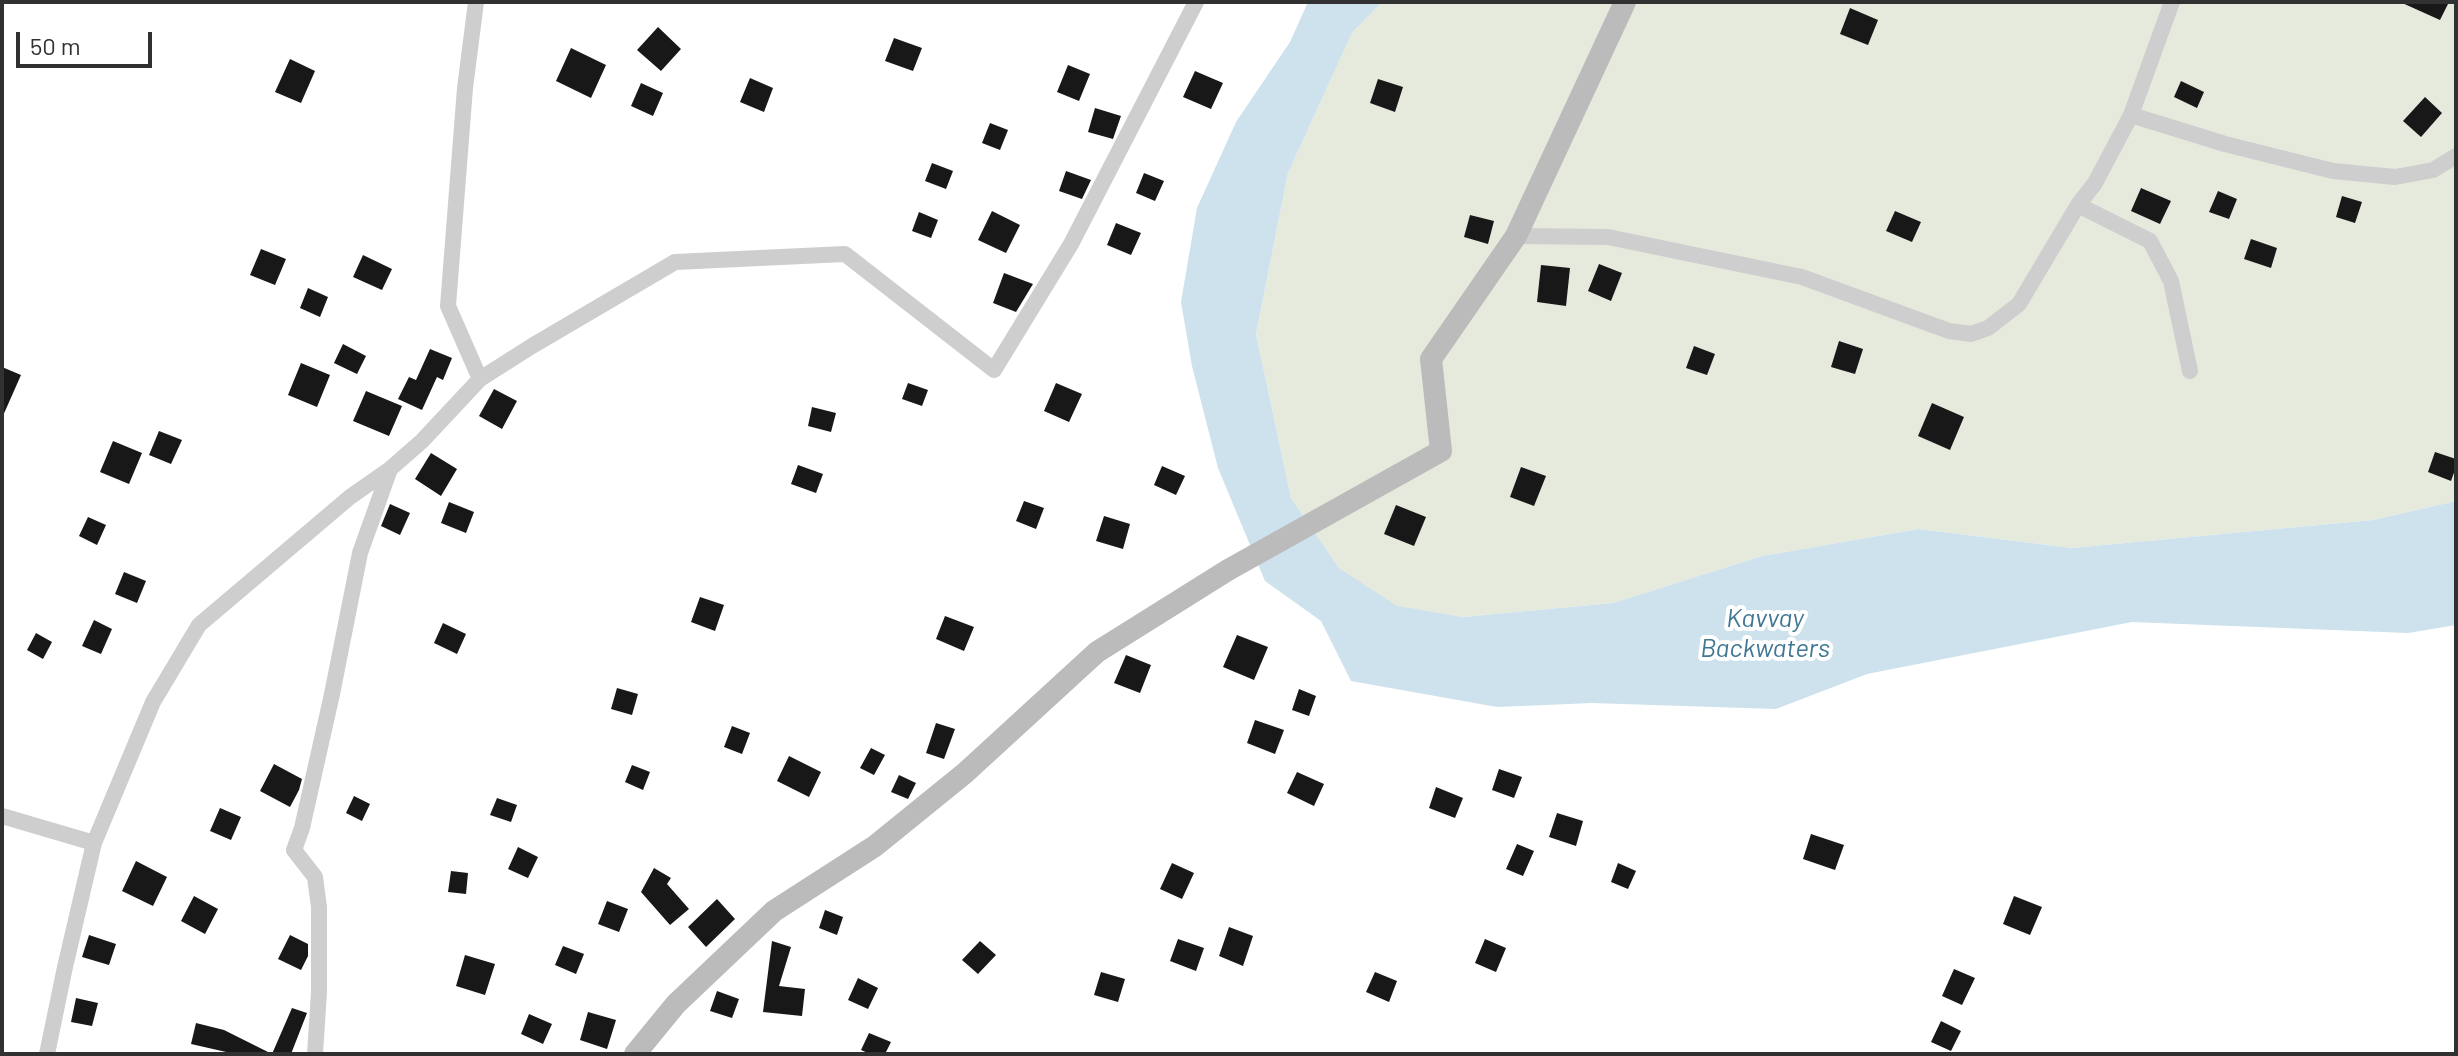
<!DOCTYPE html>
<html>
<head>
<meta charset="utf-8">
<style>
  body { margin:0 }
  #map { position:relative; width:2458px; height:1056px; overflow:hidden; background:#fff; font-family:Barlow,sans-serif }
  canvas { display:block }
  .frame { position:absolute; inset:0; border:4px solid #313131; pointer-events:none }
  .scale { position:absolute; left:16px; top:32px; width:136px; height:36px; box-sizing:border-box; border:4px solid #313131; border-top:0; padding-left:10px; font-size:24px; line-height:28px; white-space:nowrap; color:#313131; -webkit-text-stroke:6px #fff; paint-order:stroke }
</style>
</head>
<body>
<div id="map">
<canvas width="2458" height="1056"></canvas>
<div class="frame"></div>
<div class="scale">50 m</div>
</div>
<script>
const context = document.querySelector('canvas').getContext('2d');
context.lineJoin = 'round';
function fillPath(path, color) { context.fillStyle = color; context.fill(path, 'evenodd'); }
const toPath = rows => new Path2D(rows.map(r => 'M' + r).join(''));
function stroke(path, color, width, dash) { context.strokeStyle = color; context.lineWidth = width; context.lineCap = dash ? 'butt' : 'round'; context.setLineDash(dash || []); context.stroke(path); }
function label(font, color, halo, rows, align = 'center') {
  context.font = font + ' Barlow,sans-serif'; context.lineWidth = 8; context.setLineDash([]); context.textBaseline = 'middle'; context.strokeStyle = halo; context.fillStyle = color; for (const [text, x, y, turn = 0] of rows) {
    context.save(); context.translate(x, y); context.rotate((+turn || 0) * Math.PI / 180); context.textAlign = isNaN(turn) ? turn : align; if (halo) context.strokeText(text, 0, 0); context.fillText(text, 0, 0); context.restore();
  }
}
fillPath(toPath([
  [1382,2,2456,2,2456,501,2373,520,2072,548,1919,529,1762,556,1613,603,1463,617,1397,607,1339,568,1291,498,1256,334,1288,173,1352,33]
]), '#e5eadd');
fillPath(toPath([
  [1308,2,1382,2,1352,33,1288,173,1256,334,1291,498,1339,568,1397,606,1463,617,1613,603,1762,556,1919,529,2072,548,2373,520,2456,501,2456,625,2408,633,2132,622,1867,674,1776,709,1592,703,1497,707,1351,681,1321,621,1265,581,1218,468,1192,366,1181,302,1197,208,1236,122,1290,42]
]), '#cde2ec');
fillPath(toPath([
  [2400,2,2449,2,2440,20],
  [1850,8,1878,20,1868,45,1840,34],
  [658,27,681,49,661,71,637,50],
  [894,38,922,48,913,71,885,61],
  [571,48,606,65,591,98,556,81],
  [290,59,315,71,301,103,275,92],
  [1068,65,1090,74,1079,101,1057,92],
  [1195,71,1223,83,1211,109,1183,97],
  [750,78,773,88,764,112,740,102],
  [1378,79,1403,87,1395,112,1370,103],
  [2181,81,2204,92,2197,108,2174,97],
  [641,83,663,93,653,116,631,106],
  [2425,97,2442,113,2421,137,2403,121],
  [1095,108,1121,116,1113,139,1088,132],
  [990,123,1008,130,1000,150,982,143],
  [932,163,953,171,946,189,925,181],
  [1066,171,1091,180,1082,199,1059,191],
  [1144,173,1164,181,1155,201,1136,193],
  [2141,188,2171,201,2160,224,2131,211],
  [2218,191,2237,199,2229,219,2209,212],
  [2342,196,2362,202,2355,223,2336,217],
  [992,211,1020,225,1006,253,978,240],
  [1895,211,1921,222,1912,242,1886,231],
  [919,212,938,220,931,238,912,231],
  [1470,215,1494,221,1488,244,1464,237],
  [1116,223,1141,233,1131,255,1107,245],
  [2251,239,2277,248,2271,268,2244,259],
  [261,249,286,259,275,285,250,275],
  [363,255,392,269,382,290,353,277],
  [1599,264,1622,273,1611,301,1588,291],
  [1541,265,1570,268,1566,306,1537,302],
  [1004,273,1033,284,1016,312,993,303],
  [308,288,328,297,320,317,300,308],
  [1839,341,1863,349,1855,374,1831,367],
  [343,344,366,356,357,374,334,363],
  [1694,346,1715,354,1707,375,1686,368],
  [430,349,452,358,443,380,437,377,422,410,398,399,409,377,416,380],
  [301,363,330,375,317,407,288,395],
  [2,367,21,375,2,418],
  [908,383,928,390,922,406,902,399],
  [1056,383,1082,394,1069,422,1044,411],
  [494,389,517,401,502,429,479,416],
  [366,391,402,406,389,436,353,421],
  [1932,403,1964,417,1950,450,1918,436],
  [812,407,836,413,831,432,808,426],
  [159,431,182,440,171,464,149,455],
  [113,441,142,453,129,484,100,472],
  [2435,452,2456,459,2456,467,2451,481,2428,472],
  [431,453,457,469,441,496,415,479],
  [798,465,823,474,816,493,791,484],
  [1162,466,1185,476,1176,495,1154,485],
  [1521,467,1546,476,1534,506,1510,497],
  [1024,501,1044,508,1036,529,1016,521],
  [449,502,474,512,466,533,441,523],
  [390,504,410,513,400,535,381,526],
  [1396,505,1426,517,1414,546,1384,534],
  [1104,516,1130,524,1123,549,1096,541],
  [88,517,106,525,97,545,79,536],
  [124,572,146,581,137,603,115,594],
  [700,597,724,605,715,631,691,622],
  [945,616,974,627,964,651,936,639],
  [94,620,112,629,101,654,82,646],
  [443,623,466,634,457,654,434,643],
  [36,633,52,642,43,659,27,650],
  [1237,635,1268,647,1254,680,1223,667],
  [1126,655,1151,665,1140,693,1114,683],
  [617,688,638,694,632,715,611,709],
  [1299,689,1316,696,1309,716,1292,710],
  [1255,720,1284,730,1275,754,1247,743],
  [936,723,955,729,944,759,926,753],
  [732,726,750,733,742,754,724,747],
  [871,748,885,755,874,775,860,768],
  [789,756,821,772,809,797,777,781],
  [274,764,302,779,299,790,290,807,260,791],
  [632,765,650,772,643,790,625,782],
  [1499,769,1522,777,1514,798,1492,790],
  [1297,772,1324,784,1314,806,1287,793],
  [899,775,916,783,908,799,891,792],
  [1436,787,1463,798,1455,818,1429,808],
  [354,796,370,804,362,821,346,813],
  [497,798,517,805,511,822,490,815],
  [220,808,241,817,231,840,210,831],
  [1557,813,1583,821,1576,846,1549,837],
  [1811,834,1844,845,1835,870,1803,859],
  [1517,844,1534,851,1523,876,1506,869],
  [518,847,538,857,528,878,508,869],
  [136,861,167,877,153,906,122,891],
  [1172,863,1194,873,1182,899,1160,889],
  [1618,863,1636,871,1628,889,1611,882],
  [654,868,671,878,667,884,689,909,670,925,641,892],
  [451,871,468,873,466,894,448,892],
  [194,896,218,909,205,934,181,921],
  [2014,896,2042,907,2030,935,2003,924],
  [717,899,735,919,706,947,688,927],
  [607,901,628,909,619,932,598,924],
  [825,910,843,917,837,935,819,928],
  [1229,927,1253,936,1243,966,1219,956],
  [89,935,116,944,109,965,82,957],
  [290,935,308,944,308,956,301,970,278,959],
  [1178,939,1204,948,1196,971,1170,961],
  [1485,939,1506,948,1496,972,1475,963],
  [772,941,791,947,779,986,805,989,802,1016,763,1012],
  [980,941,996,955,978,974,962,960],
  [563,946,584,954,576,974,555,965],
  [465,955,495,964,485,995,456,986],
  [1954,969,1975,978,1962,1005,1942,996],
  [1101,972,1125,979,1118,1002,1094,995],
  [1375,972,1397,981,1389,1002,1366,992],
  [858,978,878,988,868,1009,848,1000],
  [717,991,739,999,732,1018,710,1011],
  [76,998,98,1003,92,1026,71,1022],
  [292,1008,307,1013,291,1054,235,1054,191,1044,196,1023,224,1030,272,1054],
  [588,1012,616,1020,607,1049,580,1040],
  [529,1014,552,1024,543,1044,521,1034],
  [1941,1021,1961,1031,1951,1051,1931,1042],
  [869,1033,891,1042,885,1054,870,1054,861,1050]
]), '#181818');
stroke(toPath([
  [476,2,465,88,448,306,480,379],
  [2131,115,2172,2],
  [2078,205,2150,241,2171,281,2190,371],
  [1516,236,1608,237,1802,277,1949,331,1971,334,1988,328,2019,304,2078,205,2095,183,2131,115,2225,144,2333,171,2395,177,2433,170,2456,156],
  [2,816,94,843],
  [47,1054,65,967,94,843,153,702,199,625,350,497,390,469,422,441,480,379,532,346,675,262,845,254,994,370,1071,244,1196,2],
  [315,1054,319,992,319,907,315,877,294,850,302,828,332,694,360,553,390,469]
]), '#cecece', 16);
stroke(toPath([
  [635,1054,676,1004,774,911,875,846,965,773,1097,652,1228,570,1441,451,1431,359,1516,236,1625,2]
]), '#bbb', 22);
label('italic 26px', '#407793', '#fff', [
  ["Kavvay",1765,618],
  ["Backwaters",1765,648]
]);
</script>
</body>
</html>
